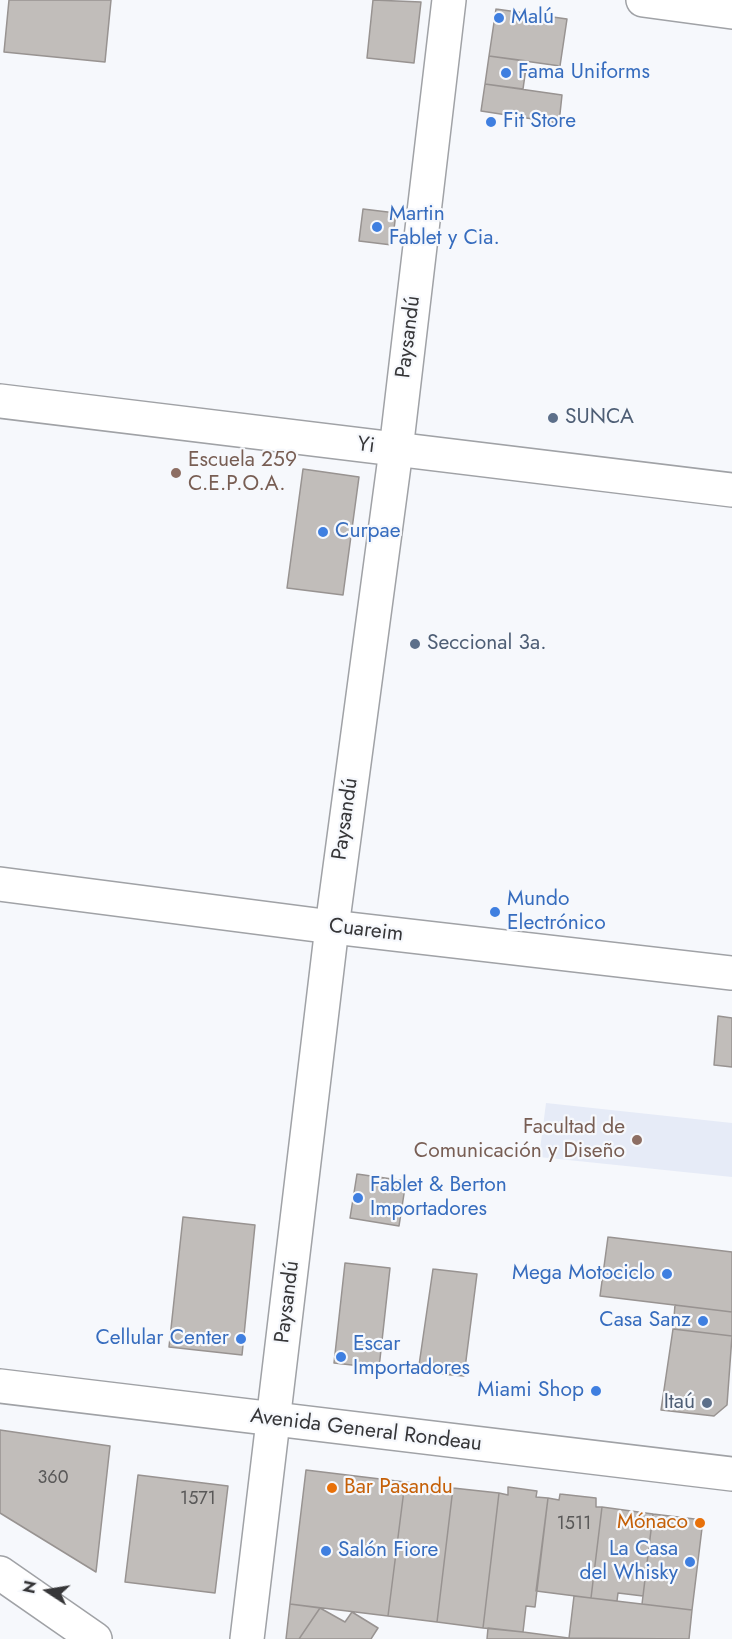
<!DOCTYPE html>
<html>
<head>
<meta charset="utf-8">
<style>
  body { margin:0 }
  #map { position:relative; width:732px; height:1639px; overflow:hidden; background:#f6f8fc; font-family:Jost,sans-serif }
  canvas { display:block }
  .north { position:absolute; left:18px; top:1561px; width:60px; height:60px; -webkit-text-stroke:4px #f6f8fc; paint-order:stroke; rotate:282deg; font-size:16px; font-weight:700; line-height:24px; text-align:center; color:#363638 }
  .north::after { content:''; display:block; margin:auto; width:21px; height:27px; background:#363638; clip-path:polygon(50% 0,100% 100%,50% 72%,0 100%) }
</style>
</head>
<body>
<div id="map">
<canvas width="732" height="1639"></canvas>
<div class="north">N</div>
</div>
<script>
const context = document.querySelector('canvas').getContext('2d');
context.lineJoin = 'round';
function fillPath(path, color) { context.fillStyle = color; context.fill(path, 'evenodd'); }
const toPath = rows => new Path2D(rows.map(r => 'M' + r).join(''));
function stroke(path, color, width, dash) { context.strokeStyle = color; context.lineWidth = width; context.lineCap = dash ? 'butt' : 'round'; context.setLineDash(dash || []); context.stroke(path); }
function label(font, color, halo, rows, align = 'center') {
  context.font = font + ' Jost,sans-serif'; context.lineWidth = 4.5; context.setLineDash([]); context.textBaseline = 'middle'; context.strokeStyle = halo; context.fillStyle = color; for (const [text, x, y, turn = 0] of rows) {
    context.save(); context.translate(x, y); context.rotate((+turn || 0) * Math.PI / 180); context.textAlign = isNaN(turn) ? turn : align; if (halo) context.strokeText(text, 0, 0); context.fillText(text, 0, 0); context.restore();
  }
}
fillPath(toPath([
  [546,1103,732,1123,732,1177,539,1157]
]), '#e6ebf7');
const building = toPath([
  [9,0,111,0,105,62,4,52,9,0],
  [373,0,421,2,414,63,367,58,373,0],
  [496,9,567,19,560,66,489,56,496,9],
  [489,56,527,61,523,89,485,84,489,56],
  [485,84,562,95,559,123,481,111,485,84],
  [363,209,396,213,392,245,359,241,363,209],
  [303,469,359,477,343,595,287,588,303,469],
  [718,1016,732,1018,732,1067,714,1065,718,1016],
  [357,1174,406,1181,399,1226,350,1218,357,1174],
  [183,1217,255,1225,242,1355,169,1347,183,1217],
  [608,1237,732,1252,732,1312,600,1296,608,1237],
  [345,1263,390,1268,379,1368,334,1363,345,1263],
  [433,1269,477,1274,464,1376,418,1372,433,1269],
  [675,1305,732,1312,732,1336,673,1329,675,1305],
  [673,1329,732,1336,727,1405,714,1416,661,1410,673,1329],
  [0,1430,110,1446,96,1572,0,1513,0,1430],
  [306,1470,405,1482,388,1616,290,1604,306,1470],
  [138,1475,228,1486,215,1593,125,1582,138,1475],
  [405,1482,453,1488,437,1622,388,1616,405,1482],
  [508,1487,537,1491,536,1497,548,1498,535,1607,526,1606,523,1632,483,1628,499,1493,508,1495,508,1487],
  [453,1488,499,1493,483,1628,437,1622,453,1488],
  [560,1494,596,1498,596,1507,602,1507,591,1598,536,1591,548,1498,559,1500,560,1494],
  [602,1507,653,1514,643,1596,618,1593,617,1601,591,1598,602,1507],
  [653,1514,703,1520,692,1610,642,1604,653,1514],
  [574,1596,692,1610,689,1639,569,1638,574,1596],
  [290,1604,320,1608,299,1639,286,1639,290,1604],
  [320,1608,345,1622,352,1612,378,1628,371,1639,299,1639,320,1608],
  [488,1628,523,1632,576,1639,487,1639,488,1628]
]);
fillPath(building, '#c1bdba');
stroke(building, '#989391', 1.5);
const street = toPath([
  [0,401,732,490],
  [0,884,332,927,732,973],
  [0,1386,732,1474]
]);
const secondary = toPath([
  [643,0,732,12],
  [0,1573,95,1639],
  [247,1639,332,927,396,450,449,0]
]);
stroke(street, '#a0a2a6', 36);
stroke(secondary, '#a0a2a6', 36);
stroke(street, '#fff', 33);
stroke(secondary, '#fff', 33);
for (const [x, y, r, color] of [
  [499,18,6,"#3f7fe0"],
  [506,73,6,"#3f7fe0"],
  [491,122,6,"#3f7fe0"],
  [377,227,6,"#3f7fe0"],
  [553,418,6,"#5c6f8a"],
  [176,473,6,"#8d6e63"],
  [323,532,6,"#3f7fe0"],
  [415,644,6,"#5c6f8a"],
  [495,912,6,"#3f7fe0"],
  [637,1140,6,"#8d6e63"],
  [358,1198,6,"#3f7fe0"],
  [667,1274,6,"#3f7fe0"],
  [703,1321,6,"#3f7fe0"],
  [241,1339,6,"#3f7fe0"],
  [341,1357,6,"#3f7fe0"],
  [596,1391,6,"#3f7fe0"],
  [707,1403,6,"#5c6f8a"],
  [332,1488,6,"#e8710a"],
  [700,1523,6,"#e8710a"],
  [326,1551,6,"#3f7fe0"],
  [690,1562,6,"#3f7fe0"]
]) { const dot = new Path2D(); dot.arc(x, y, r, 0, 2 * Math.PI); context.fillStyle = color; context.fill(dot); stroke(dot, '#f6f8fc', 2); }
label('18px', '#595858', null, [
  ["360",53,1479],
  ["1571",198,1500],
  ["1511",574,1525]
]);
label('21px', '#366cbe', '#f6f8fc', [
  ["Malú",511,18],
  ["Fama Uniforms",518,73],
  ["Fit Store",503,122],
  ["Martin",389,215],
  ["Fablet y Cia.",389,239],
  ["Curpae",335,532],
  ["Mundo",507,900],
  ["Electrónico",507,924],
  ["Fablet & Berton",370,1186],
  ["Importadores",370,1210],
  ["Mega Motociclo",655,1274,"right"],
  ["Casa Sanz",691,1321,"right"],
  ["Cellular Center",229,1339,"right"],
  ["Escar",353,1345],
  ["Importadores",353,1369],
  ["Miami Shop",584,1391,"right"],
  ["La Casa",678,1550,"right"],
  ["del Whisky",678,1574,"right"],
  ["Salón Fiore",338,1551]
], 'left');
label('21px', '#363638', '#f6f8fc', [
  ["Paysandú",409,337,-83],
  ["Yi",366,446,7],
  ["Paysandú",346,819,-82],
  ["Cuareim",366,931,7],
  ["Paysandú",288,1302,-83],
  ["Avenida General Rondeau",366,1431,7]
]);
label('21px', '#4e5e75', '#f6f8fc', [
  ["SUNCA",565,418],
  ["Seccional 3a.",427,644],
  ["Itaú",695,1403,"right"]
], 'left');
label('21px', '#785e54', '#f6f8fc', [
  ["Escuela 259",188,461],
  ["C.E.P.O.A.",188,485],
  ["Facultad de",625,1128,"right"],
  ["Comunicación y Diseño",625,1152,"right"]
], 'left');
label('21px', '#c56008', '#f6f8fc', [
  ["Bar Pasandu",344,1488],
  ["Mónaco",688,1523,"right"]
], 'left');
</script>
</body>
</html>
